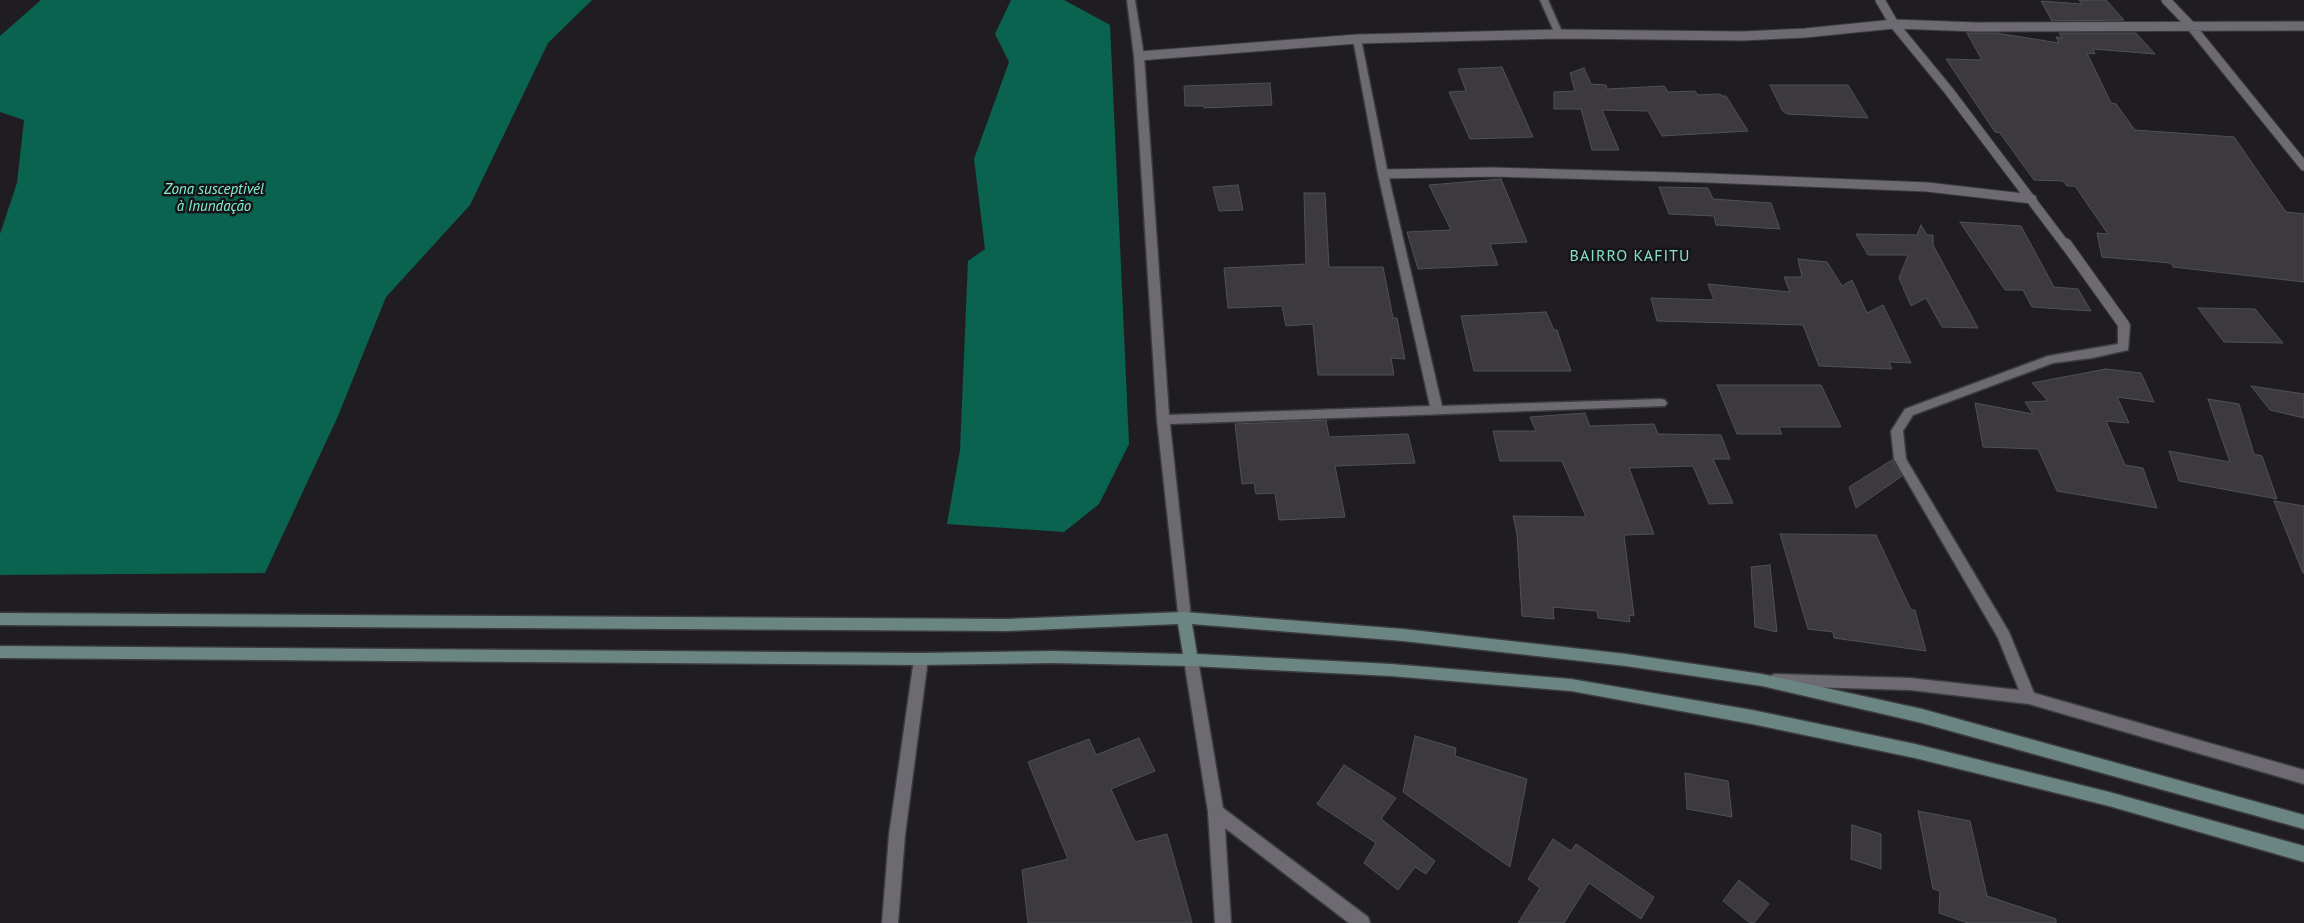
<!DOCTYPE html>
<html>
<head>
<meta charset="utf-8">
<style>
  body { margin:0 }
  canvas { display:block; background:#1f1d22 }
</style>
</head>
<body>
<canvas width="2304" height="923"></canvas>
<script>
const context = document.querySelector('canvas').getContext('2d');
context.lineJoin = 'round';
function fillPath(path, color) { context.fillStyle = color; context.fill(path, 'evenodd'); }
const toPath = rows => new Path2D(rows.map(r => 'M' + r).join(''));
function stroke(path, color, width, dash) { context.strokeStyle = color; context.lineWidth = width; context.lineCap = dash ? 'butt' : 'round'; context.setLineDash(dash || []); context.stroke(path); }
function label(font, color, halo, rows, align = 'center') {
  context.font = font + ' "PT Sans",sans-serif'; context.lineWidth = 5; context.setLineDash([]); context.textBaseline = 'middle'; context.strokeStyle = halo; context.fillStyle = color; for (const [text, x, y, turn = 0] of rows) {
    context.save(); context.translate(x, y); context.rotate((+turn || 0) * Math.PI / 180); context.textAlign = isNaN(turn) ? turn : align; if (halo) context.strokeText(text, 0, 0); context.fillText(text, 0, 0); context.restore();
  }
}
fillPath(toPath([
  [41,0,592,0,548,43,470,205,386,297,338,416,265,573,0,575,0,234,17,183,24,120,0,112,0,36],
  [1011,0,1064,0,1110,25,1129,444,1099,504,1064,532,947,524,960,450,968,261,985,249,974,159,1009,62,995,34]
]), '#09634e');
const building = toPath([
  [2079,0,2106,0,2124,20,2052,21,2041,1,2082,4,2079,0],
  [1967,33,1996,33,2059,43,2056,37,2062,38,2059,33,2136,33,2155,54,2093,49,2095,54,2087,53,2111,103,2116,104,2135,130,2234,137,2286,212,2304,214,2304,282,2173,267,2171,263,2102,257,2097,233,2108,234,2075,186,2067,186,2063,181,2034,180,2000,133,1995,132,1946,59,1982,60,1967,33],
  [1502,67,1533,137,1470,139,1449,92,1466,91,1458,69,1502,67],
  [1584,68,1591,84,1606,85,1607,89,1664,86,1668,92,1695,91,1698,95,1720,94,1722,96,1726,96,1748,131,1662,136,1648,111,1602,110,1619,150,1592,150,1581,109,1554,109,1554,92,1575,91,1570,73,1584,68],
  [1270,83,1272,105,1204,108,1204,106,1185,106,1184,86,1270,83],
  [1770,85,1848,85,1868,118,1787,114,1782,110,1770,85],
  [1501,179,1527,242,1490,244,1498,265,1418,269,1407,232,1451,230,1429,185,1501,179],
  [1238,185,1243,210,1219,211,1213,187,1238,185],
  [1659,187,1708,188,1713,199,1771,203,1780,229,1716,225,1714,216,1669,214,1659,187],
  [1304,193,1325,193,1329,267,1383,267,1393,318,1397,318,1405,359,1391,358,1394,375,1318,375,1313,324,1286,326,1282,306,1228,308,1224,268,1306,264,1304,193],
  [1960,222,2021,226,2054,287,2078,289,2091,311,2032,307,2023,290,2005,290,1960,222],
  [1921,225,1927,235,1933,235,1933,245,1978,328,1942,327,1926,298,1911,306,1899,278,1908,255,1868,255,1856,234,1917,235,1921,225],
  [1798,259,1827,262,1842,286,1852,280,1867,313,1883,305,1911,363,1889,362,1892,369,1819,366,1803,325,1657,321,1651,298,1714,300,1708,284,1790,292,1784,277,1802,277,1798,259],
  [2198,308,2255,309,2283,343,2224,342,2198,308],
  [1546,312,1554,330,1557,330,1571,371,1474,371,1461,316,1546,312],
  [2106,369,2141,373,2154,402,2117,397,2129,423,2106,421,2125,465,2143,468,2157,508,2057,491,2038,449,1983,447,1975,403,2033,414,2025,402,2048,401,2032,383,2106,369],
  [1717,385,1821,385,1841,427,1779,427,1782,434,1737,434,1717,385],
  [2251,386,2304,394,2304,418,2270,410,2251,386],
  [2208,399,2239,404,2254,454,2262,456,2277,499,2179,481,2169,451,2230,462,2208,399],
  [1585,413,1590,426,1654,424,1658,434,1721,435,1730,459,1713,459,1733,503,1709,504,1693,466,1629,468,1654,534,1624,535,1634,616,1629,615,1630,622,1598,618,1597,611,1553,607,1554,619,1522,616,1517,534,1513,516,1586,517,1562,461,1500,461,1493,431,1536,431,1530,417,1585,413],
  [1326,420,1329,437,1408,434,1415,463,1335,466,1345,517,1279,520,1275,493,1256,494,1254,483,1242,484,1235,424,1326,420],
  [1892,460,1902,476,1856,508,1849,487,1892,460],
  [2274,501,2304,506,2304,573,2303,573,2274,501],
  [1780,534,1876,535,1911,610,1915,610,1926,651,1834,638,1833,632,1808,629,1780,534],
  [1770,565,1777,632,1755,627,1751,567,1770,565],
  [1415,736,1456,748,1455,756,1527,779,1510,867,1403,792,1415,736],
  [1139,738,1155,771,1111,789,1135,842,1167,834,1192,923,1028,923,1022,870,1068,859,1028,762,1089,739,1096,755,1139,738],
  [1344,765,1396,798,1381,819,1435,861,1426,874,1415,867,1398,890,1364,863,1376,843,1317,804,1344,765],
  [1685,773,1728,781,1732,817,1687,809,1685,773],
  [1918,811,1970,821,1987,896,2056,919,2056,923,1968,923,1939,913,1940,891,1933,889,1918,811],
  [1852,825,1881,834,1881,869,1851,859,1852,825],
  [1553,839,1571,851,1576,844,1654,897,1641,919,1589,883,1564,923,1518,923,1540,888,1528,879,1553,839],
  [1739,880,1769,904,1754,923,1750,923,1723,901,1739,880]
]);
fillPath(building, '#3c3a3f');
stroke(building, '#515055', 1);
const laneFar1 = toPath([
  [1880,0,1894,24,1949,91,2066,246],
  [2166,0,2190,25,2304,166],
  [1139,56,1357,39,1559,34,1743,36,1805,33,1894,24,1976,27,2304,26],
  [1383,174,1492,172,1708,178,1927,187,2032,199]
]);
const lane = toPath([
  [2066,244,2124,325]
]);
const street = toPath([
  [1127,0,1135,0,1144,56,1169,415,1430,406,1378,174,1353,39,1357,36,1361,39,1388,174,1442,406,1661,399,1665,400,1667,403,1665,406,1170,424,1191,618,1189,622,1184,624,1179,622,1157,420,1134,56,1127,0],
  [1540,0,1548,0,1563,34,1562,36,1555,34,1540,0],
  [2124,321,2130,325,2128,350,2092,358,2053,363,1913,415,1903,431,1906,459,2009,632,2034,693,2304,770,2304,784,2029,704,1910,690,1775,686,1770,684,1768,680,1770,676,1775,674,1910,678,2019,690,1998,638,1894,459,1891,431,1905,409,2048,356,2118,344,2118,325,2124,321],
  [921,653,926,655,928,659,905,835,898,923,882,923,889,835,914,659,916,655,921,653],
  [1191,654,1196,656,1198,660,1223,808,1368,917,1370,923,1349,923,1225,828,1231,923,1215,923,1208,812,1184,660,1186,656,1191,654]
]);
const secondary = toPath([
  [1184,612,1403,629,1626,654,1762,674,1922,709,2304,815,2304,829,1922,723,1762,686,1626,666,1403,641,1192,624,1197,654,1391,664,1571,679,1752,710,1915,744,2109,792,2304,846,2304,862,2109,806,1915,758,1752,724,1571,691,1391,676,1191,666,1053,663,921,665,0,658,0,646,921,653,1053,651,1183,654,1178,624,1007,631,0,625,0,613,1007,619,1184,612]
]);
stroke(laneFar1, '#3c3b3e', 11);
stroke(lane, '#3c3b3e', 13);
stroke(street, '#3c3b3e', 3);
stroke(secondary, '#3c3b3e', 3);
stroke(laneFar1, '#6d6b71', 9);
stroke(lane, '#6d6b71', 11);
fillPath(street, '#6d6b71');
fillPath(secondary, '#6b8682');
label('italic 15px', '#83f2cf', '#161419', [
  ["Zona susceptivél",214,190],
  ["à Inundação",214,207]
]);
context.letterSpacing = '1px';
label('16px', '#83e1c2', '#161419', [
  ["BAIRRO KAFITU",1630,256]
]);
context.letterSpacing = '0px';
</script>
</body>
</html>
